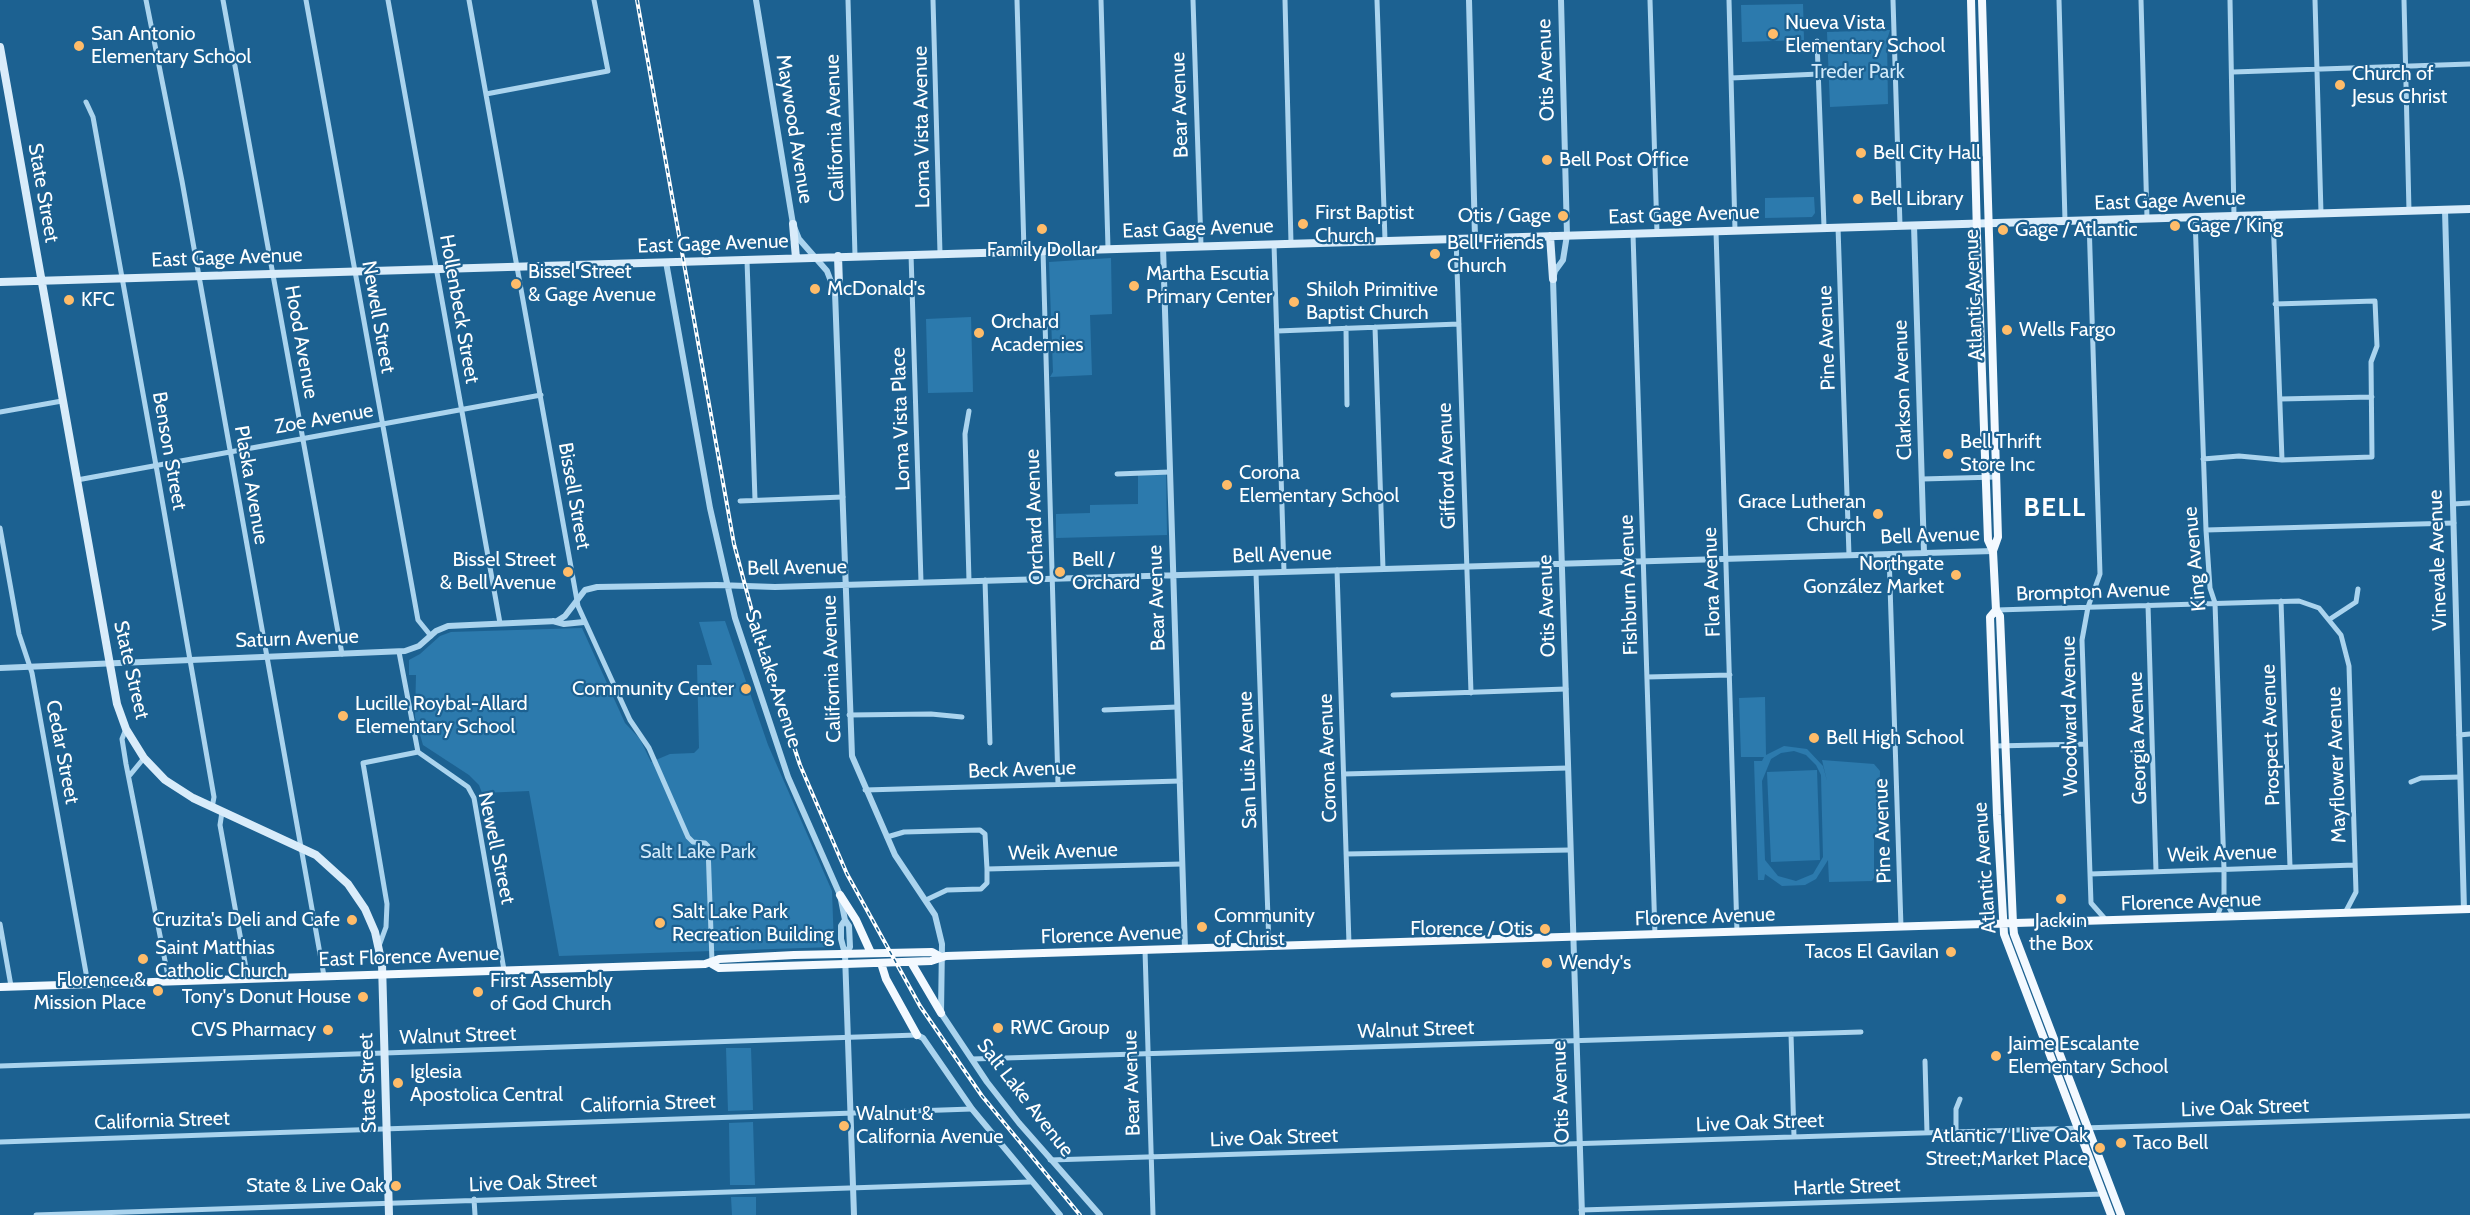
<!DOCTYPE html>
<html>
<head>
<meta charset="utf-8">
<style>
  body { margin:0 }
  canvas { display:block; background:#1c6191 }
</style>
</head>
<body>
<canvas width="2470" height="1215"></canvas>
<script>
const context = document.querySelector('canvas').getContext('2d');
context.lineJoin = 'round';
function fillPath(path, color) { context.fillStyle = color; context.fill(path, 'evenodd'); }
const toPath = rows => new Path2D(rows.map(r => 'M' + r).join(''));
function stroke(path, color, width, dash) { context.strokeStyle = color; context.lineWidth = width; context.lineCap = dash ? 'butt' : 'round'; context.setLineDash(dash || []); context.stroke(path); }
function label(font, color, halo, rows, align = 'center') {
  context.font = font + ' Cabin,sans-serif'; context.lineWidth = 4.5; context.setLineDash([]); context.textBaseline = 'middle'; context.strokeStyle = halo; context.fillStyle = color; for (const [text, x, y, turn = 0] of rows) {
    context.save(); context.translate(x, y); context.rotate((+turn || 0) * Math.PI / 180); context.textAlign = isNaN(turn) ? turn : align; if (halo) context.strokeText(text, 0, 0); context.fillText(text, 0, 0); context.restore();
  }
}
fillPath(toPath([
  [1803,4,1804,40,1742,42,1741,5],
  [1890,30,1887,40,1888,104,1830,107,1827,32],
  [1814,197,1815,213,1812,217,1765,218,1765,198],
  [1111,258,1112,314,1090,315,1092,375,1050,377,1053,372,1049,262],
  [971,317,973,392,928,393,926,319],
  [1138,474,1166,474,1167,535,1056,538,1056,514,1090,513,1090,505,1138,504],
  [725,621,768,745,832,891,834,947,559,956,529,791,482,793,479,785,469,775,423,745,415,717,416,675,409,675,409,660,420,654,440,636,451,632,582,628,625,723,640,739,651,762,670,754,694,753,699,748,697,665,712,665,699,622],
  [1765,697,1766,755,1784,746,1807,749,1823,766,1827,781,1822,760,1874,764,1880,771,1879,815,1877,837,1874,838,1874,878,1872,881,1829,882,1828,860,1816,879,1805,885,1782,886,1765,874,1764,880,1758,880,1754,761,1762,761,1764,757,1741,757,1739,698],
  [1794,751,1806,755,1816,765,1821,775,1823,857,1813,874,1796,881,1778,876,1765,860,1762,781,1771,759,1781,753],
  [1817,770,1820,860,1771,862,1767,772],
  [726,1048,751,1048,753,1110,728,1111],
  [753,1122,755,1185,730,1185,729,1123],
  [731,1197,756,1197,756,1215,732,1215]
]), '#2c7aad');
stroke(toPath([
  [146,0,182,181,324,976],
  [223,0,342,654],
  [306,0,418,620,431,636],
  [388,0,500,623],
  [469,0,578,606,630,720,649,748,688,837,693,842,705,843,708,846,712,962],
  [848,0,855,256],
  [933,0,940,253],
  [1017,0,1024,251],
  [1101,0,1108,248],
  [1193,0,1201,245],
  [1285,0,1291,243],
  [1377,0,1385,240],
  [1650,0,1657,233],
  [1729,0,1735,230],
  [1893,0,1900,225],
  [2059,0,2065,221],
  [2141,0,2147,218],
  [2230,0,2234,216],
  [2315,0,2321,213],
  [2404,0,2409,211],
  [1817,41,1824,227],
  [2233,72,2470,64],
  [1731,78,1819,74],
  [486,94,608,71,594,0],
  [86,102,93,117,157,471,214,797,212,808],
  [2273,215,2282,460],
  [2195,217,2206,530,2210,588,2215,603,2224,869,2224,898,2217,917],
  [2089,220,2100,574,2088,607,2082,640,2091,903,2106,920],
  [1838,227,1849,555],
  [1716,231,1737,932],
  [1633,234,1655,935],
  [1456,238,1471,693],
  [1274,244,1284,572],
  [1043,250,1058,784],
  [911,254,921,582],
  [747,260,755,500],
  [1375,327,1383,569],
  [1346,328,1347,405],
  [1277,331,1459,324],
  [2280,399,2372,397],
  [969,411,965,434,969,581],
  [0,412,62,401],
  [2203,459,2239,456,2282,460,2372,457,2371,362,2377,346,2375,301,2275,304],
  [1117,474,1170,472],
  [1922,479,1997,477],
  [77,480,541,395],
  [740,501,843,497],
  [2453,504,2470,503],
  [0,528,19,634,32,673,88,984],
  [2206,530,2454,523],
  [1889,554,1901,927],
  [1337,570,1349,944],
  [1256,573,1269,947],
  [985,580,990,743],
  [2281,601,2290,867],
  [2148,605,2156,871],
  [1996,610,2299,601,2319,608,2341,635,2349,666,2356,892,2345,913],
  [2330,619,2356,602,2358,589],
  [399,652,418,752,468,787,474,798,504,970],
  [1647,677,1730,675],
  [1393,695,1566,689],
  [1104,710,1177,707],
  [849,715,931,714,962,717],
  [126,729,122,739,126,764,169,981],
  [2459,735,2470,734],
  [1995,746,2085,744],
  [1344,774,1568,768],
  [130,775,144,758],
  [2411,782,2421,778,2460,777],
  [865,790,1180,781],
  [222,812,220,825,248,979],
  [887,837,904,832,980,830,985,834,987,869],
  [1346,854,1570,850],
  [2090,874,2355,865],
  [2224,898,2234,917],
  [926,900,947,890,981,889,987,883,987,869,1182,864],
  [0,924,11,986],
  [379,946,386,927,387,904,363,763,418,752],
  [1145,950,1153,1215],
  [1791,1034,1794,1137],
  [972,1059,1861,1032],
  [1925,1061,1927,1133],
  [0,1066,917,1035],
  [1956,1132,1956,1109,1960,1099],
  [0,1142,972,1109],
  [1050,1160,2470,1116],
  [474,1199,475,1215],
  [1581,1210,2104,1194],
  [36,1215,1030,1182]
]), '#abd4ee', 5);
stroke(toPath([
  [756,0,793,224,799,239,827,271,835,292,852,756,895,855,935,915,942,944,941,1013,987,1082,1019,1123,1100,1215],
  [1469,0,1475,238],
  [1561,0,1567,235,1563,260,1555,271,1553,279,1582,1215],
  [2445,210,2464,910],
  [1914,225,1924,553],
  [1163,247,1185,949],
  [666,262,710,508,735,618,788,777,840,895,845,920,849,926,850,947,845,954],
  [553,621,564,624,584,622],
  [0,668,405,651,419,646,436,631,448,626,557,621,565,616,585,590,597,587,717,585,775,587,1993,551],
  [845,920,841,926,841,939,845,954,854,1215],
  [917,1035,923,1038,972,1109,1060,1215]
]), '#abd4ee', 6);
stroke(toPath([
  [0,47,117,704,126,729,144,758,165,780,193,798,316,855,348,884,365,909,375,932,382,964,389,1215],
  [793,224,796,258],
  [1550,236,1553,279],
  [0,282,2470,209],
  [835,292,839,285,838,256]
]), '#d9ecfa', 8);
stroke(toPath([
  [1971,0,1977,235,1988,540,1993,551,1996,610,2000,616,2013,924,2014,934,2121,1215],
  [1982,0,1998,537,1993,551],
  [1996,610,1990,617,1997,815,2004,934,2111,1215],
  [840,895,856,920,871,953],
  [911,962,941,1013],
  [881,963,886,979,917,1035],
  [712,964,719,968,845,964,931,961,946,956,2470,909],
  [0,987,705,964,719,959,794,955,932,952,941,957]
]), '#f3f9ff', 8);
const rail = toPath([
  [637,0,734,544,764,656,800,765,847,874,920,1006,982,1096,1080,1215]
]);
stroke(rail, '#fff', 4);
stroke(rail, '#1c6191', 1.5, [4.5]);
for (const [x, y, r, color] of [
  [1773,34,6,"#ffbc69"],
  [79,46,6,"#ffbc69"],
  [2340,85,6,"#ffbc69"],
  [1861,153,6,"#ffbc69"],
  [1547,160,6,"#ffbc69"],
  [1858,199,6,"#ffbc69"],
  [1563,216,6,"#ffbc69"],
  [1303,224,6,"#ffbc69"],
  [2175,226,6,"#ffbc69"],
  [1042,229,6,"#ffbc69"],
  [2003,230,6,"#ffbc69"],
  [1435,254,6,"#ffbc69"],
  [516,284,6,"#ffbc69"],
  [1134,286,6,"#ffbc69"],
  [815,289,6,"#ffbc69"],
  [69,300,6,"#ffbc69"],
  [1294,302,6,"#ffbc69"],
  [2007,330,6,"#ffbc69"],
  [979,333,6,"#ffbc69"],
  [1948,454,6,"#ffbc69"],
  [1227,485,6,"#ffbc69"],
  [1878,514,6,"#ffbc69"],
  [568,572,6,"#ffbc69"],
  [1060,572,6,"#ffbc69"],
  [1956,575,6,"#ffbc69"],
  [746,689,6,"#ffbc69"],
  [343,716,6,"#ffbc69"],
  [1814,738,6,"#ffbc69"],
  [2061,899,6,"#ffbc69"],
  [352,920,6,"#ffbc69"],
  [660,923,6,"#ffbc69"],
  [1202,927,6,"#ffbc69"],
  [1545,929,6,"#ffbc69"],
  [1951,952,6,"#ffbc69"],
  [143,959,6,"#ffbc69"],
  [1547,963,6,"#ffbc69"],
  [158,991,6,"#ffbc69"],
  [478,992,6,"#ffbc69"],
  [363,997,6,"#ffbc69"],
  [998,1028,6,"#ffbc69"],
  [328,1030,6,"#ffbc69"],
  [1996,1056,6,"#ffbc69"],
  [398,1083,6,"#ffbc69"],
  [844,1126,6,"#ffbc69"],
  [2121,1143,6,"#ffbc69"],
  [2100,1148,6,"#ffbc69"],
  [396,1186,6,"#ffbc69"]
]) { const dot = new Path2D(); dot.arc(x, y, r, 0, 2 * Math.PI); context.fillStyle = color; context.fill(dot); stroke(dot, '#1c6191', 2); }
label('20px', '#fff', '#1c6191', [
  ["Nueva Vista",1785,23],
  ["Elementary School",1785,46],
  ["San Antonio",91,34],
  ["Elementary School",91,57],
  ["Church of",2352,74],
  ["Jesus Christ",2352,97],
  ["Bell City Hall",1873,153],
  ["Bell Post Office",1559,160],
  ["Bell Library",1870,199],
  ["First Baptist",1315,213],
  ["Church",1315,236],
  ["Otis / Gage",1551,216,"right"],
  ["Gage / King",2187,226],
  ["Gage / Atlantic",2015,230],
  ["Bell Friends",1447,243],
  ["Church",1447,266],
  ["Family Dollar",1042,250,"center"],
  ["Bissel Street",528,272],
  ["& Gage Avenue",528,295],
  ["Martha Escutia",1146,274],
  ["Primary Center",1146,297],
  ["McDonald's",827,289],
  ["Shiloh Primitive",1306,290],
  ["Baptist Church",1306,313],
  ["KFC",81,300],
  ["Orchard",991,322],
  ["Academies",991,345],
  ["Wells Fargo",2019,330],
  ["Bell Thrift",1960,442],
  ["Store Inc",1960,465],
  ["Corona",1239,473],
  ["Elementary School",1239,496],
  ["Grace Lutheran",1866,502,"right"],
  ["Church",1866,525,"right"],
  ["Bissel Street",556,560,"right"],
  ["& Bell Avenue",556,583,"right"],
  ["Bell /",1072,560],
  ["Orchard",1072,583],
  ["Northgate",1944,564,"right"],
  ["González Market",1944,587,"right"],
  ["Community Center",734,689,"right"],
  ["Lucille Roybal-Allard",355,704],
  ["Elementary School",355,727],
  ["Bell High School",1826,738],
  ["Salt Lake Park",672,912],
  ["Recreation Building",672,935],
  ["Community",1214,916],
  ["of Christ",1214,939],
  ["Cruzita's Deli and Cafe",340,920,"right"],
  ["Jack in",2061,921,"center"],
  ["the Box",2061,944,"center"],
  ["Florence / Otis",1533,929,"right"],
  ["Saint Matthias",155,948],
  ["Catholic Church",155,971],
  ["Tacos El Gavilan",1939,952,"right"],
  ["Wendy's",1559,963],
  ["Florence &",146,980,"right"],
  ["Mission Place",146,1003,"right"],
  ["First Assembly",490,981],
  ["of God Church",490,1004],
  ["Tony's Donut House",351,997,"right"],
  ["RWC Group",1010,1028],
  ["CVS Pharmacy",316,1030,"right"],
  ["Jaime Escalante",2008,1044],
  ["Elementary School",2008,1067],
  ["Iglesia",410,1072],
  ["Apostolica Central",410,1095],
  ["Walnut &",856,1114],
  ["California Avenue",856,1137],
  ["Atlantic / Llive Oak",2088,1136,"right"],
  ["Street;Market Place",2088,1159,"right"],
  ["Taco Bell",2133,1143],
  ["State & Live Oak",384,1186,"right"]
], 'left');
label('20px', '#fff', '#1c6191', [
  ["Otis Avenue",1546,70,-92],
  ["Bear Avenue",1180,105,-92],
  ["Loma Vista Avenue",922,127,-91],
  ["California Avenue",835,128,-92],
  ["Maywood Avenue",794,129,81],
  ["State Street",43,193,80],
  ["East Gage Avenue",2170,201,-2],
  ["East Gage Avenue",1684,215,-2],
  ["East Gage Avenue",1198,229,-2],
  ["East Gage Avenue",713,244,-2],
  ["East Gage Avenue",227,258,-2],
  ["Atlantic Avenue",1974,295,-92],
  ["Hollenbeck Street",459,309,80],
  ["Newell Street",378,317,80],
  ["Pine Avenue",1827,338,-92],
  ["Hood Avenue",301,342,80],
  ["Clarkson Avenue",1903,390,-92],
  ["Zoe Avenue",324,419,-10],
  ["Loma Vista Place",901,419,-92],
  ["Benson Street",169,451,80],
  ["Gifford Avenue",1447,466,-92],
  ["Plaska Avenue",251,485,80],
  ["Bissell Street",574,496,80],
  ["Orchard Avenue",1035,517,-92],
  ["Bell Avenue",1930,536,-2],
  ["Bell Avenue",1282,555,-2],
  ["King Avenue",2195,559,-95],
  ["Vinevale Avenue",2438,560,-92],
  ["Bell Avenue",797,568,-1],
  ["Flora Avenue",1712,582,-92],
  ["Fishburn Avenue",1629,585,-92],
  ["Brompton Avenue",2093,592,-2],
  ["Bear Avenue",1157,598,-92],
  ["Otis Avenue",1547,606,-92],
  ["Saturn Avenue",297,639,-2],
  ["California Avenue",832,669,-92],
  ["State Street",131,670,77],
  ["Salt Lake Avenue",773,679,72],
  ["Woodward Avenue",2070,716,-91],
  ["Prospect Avenue",2271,735,-92],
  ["Georgia Avenue",2138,738,-92],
  ["Cedar Street",62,752,79],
  ["Corona Avenue",1328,758,-92],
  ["San Luis Avenue",1248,760,-92],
  ["Mayflower Avenue",2337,765,-92],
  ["Beck Avenue",1022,770,-2],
  ["Pine Avenue",1883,831,-92],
  ["Newell Street",496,848,78],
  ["Weik Avenue",1063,852,-2],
  ["Weik Avenue",2222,854,-2],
  ["Atlantic Avenue",1985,868,-94],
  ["Florence Avenue",2191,902,-2],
  ["Florence Avenue",1705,917,-2],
  ["Florence Avenue",1111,935,-2],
  ["East Florence Avenue",409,957,-2],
  ["Walnut Street",1416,1030,-2],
  ["Walnut Street",458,1036,-2],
  ["State Street",368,1083,-92],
  ["Bear Avenue",1132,1083,-92],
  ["Otis Avenue",1561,1092,-92],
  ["Salt Lake Avenue",1025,1098,52],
  ["California Street",648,1104,-2],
  ["Live Oak Street",2245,1108,-2],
  ["California Street",162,1121,-2],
  ["Live Oak Street",1760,1123,-2],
  ["Live Oak Street",1274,1138,-2],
  ["Live Oak Street",533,1183,-2],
  ["Hartle Street",1847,1187,-2]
]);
label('20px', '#d2eafa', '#1c6191', [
  ["Treder Park",1858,72],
  ["Salt Lake Park",698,852]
]);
context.letterSpacing = '1.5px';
label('bold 26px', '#fff', '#1c6191', [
  ["BELL",2055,508]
]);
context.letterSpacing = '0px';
</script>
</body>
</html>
